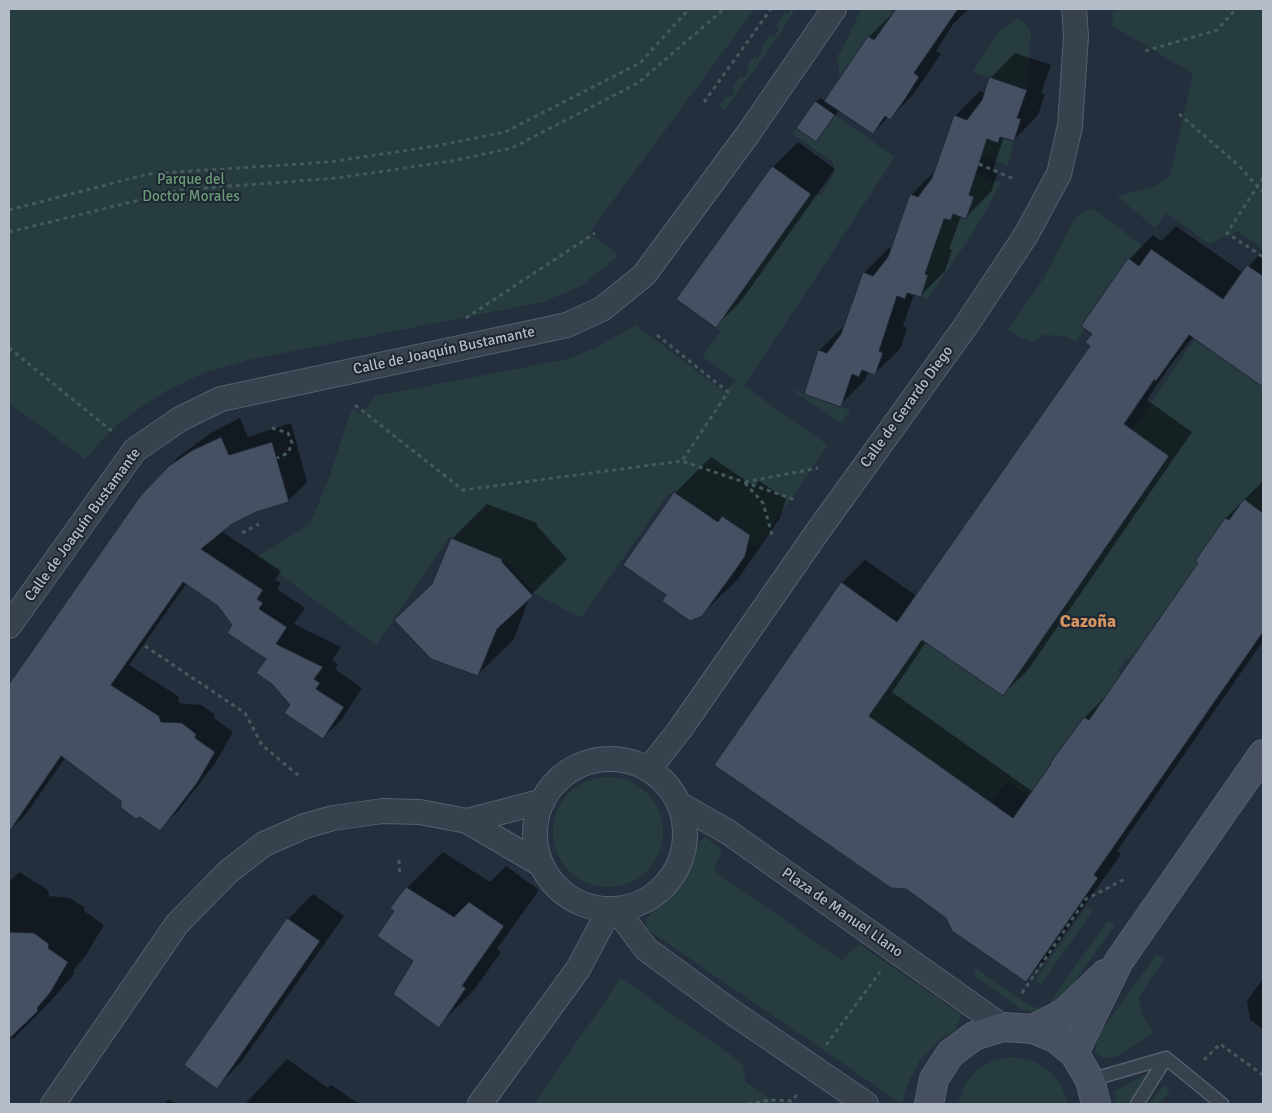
<!DOCTYPE html>
<html>
<head>
<meta charset="utf-8">
<style>
  body { margin:0 }
  #map { position:relative; width:1272px; height:1113px; overflow:hidden; background:#242f3e; font-family:Signika,sans-serif }
  canvas { display:block }
  .frame { position:absolute; inset:0; border:10px solid #b4bcc9; pointer-events:none }
</style>
</head>
<body>
<div id="map">
<canvas width="1272" height="1113"></canvas>
<div class="frame"></div>
</div>
<script>
const context = document.querySelector('canvas').getContext('2d');
context.lineJoin = 'round';
function fillPath(path, color) { context.fillStyle = color; context.fill(path, 'evenodd'); }
const toPath = rows => new Path2D(rows.map(r => 'M' + r).join(''));
function stroke(path, color, width, dash) { context.strokeStyle = color; context.lineWidth = width; context.lineCap = dash ? 'butt' : 'round'; context.setLineDash(dash || []); context.stroke(path); }
function label(font, color, halo, rows, align = 'center') {
  context.font = font + ' Signika,sans-serif'; context.lineWidth = 4; context.setLineDash([]); context.textBaseline = 'middle'; context.strokeStyle = halo; context.fillStyle = color; for (const [text, x, y, turn = 0] of rows) {
    context.save(); context.translate(x, y); context.rotate((+turn || 0) * Math.PI / 180); context.textAlign = isNaN(turn) ? turn : align; if (halo) context.strokeText(text, 0, 0); context.fillText(text, 0, 0); context.restore();
  }
}
fillPath(toPath([
  [9,9,751,9,754,10,589,233,615,252,616,258,581,286,543,302,248,360,206,372,166,391,132,413,112,430,85,459,9,403],
  [791,9,795,9,782,31,724,111,719,106,726,96,729,98,735,91,732,88,740,76,743,78,749,71,746,68,754,56,758,58,763,50,760,48,770,35,773,37,779,29,776,26,785,12,788,14],
  [861,9,896,9,874,40,868,36,840,77,837,57,844,46],
  [1115,9,1263,9,1263,249,1238,231,1209,244,1166,213,1155,228,1117,196,1156,186,1170,176,1193,74,1113,26,1112,13],
  [1016,19,1023,21,1031,30,1027,90,973,72,996,35],
  [835,115,895,157,744,386,828,445,760,543,756,546,707,512,702,516,669,493,581,618,535,594,511,567,495,556,449,538,376,645,256,557,310,524,330,475,352,408,361,414,375,396,568,359,599,346,636,325,723,391,730,387,736,381,702,356,721,331,716,328,811,194,821,195,834,173,833,162,792,133,796,128,816,142],
  [1000,137,1014,141,1008,165,981,156,987,139,998,143],
  [975,174,1001,183,973,233,927,300,921,297,928,275,925,274,944,219,951,220,953,214,966,219,974,197,968,194],
  [1093,208,1143,246,1132,261,1128,259,1081,326,1085,329,1076,341,1064,336,1043,335,1031,342,1017,336,1008,329,1044,278,1072,223,1080,214],
  [1197,336,1234,367,1249,372,1247,376,1260,385,1263,382,1263,513,1244,499,1229,520,1225,518,1216,531,1219,533,1195,561,1198,563,1130,660,1127,658,1118,671,1121,674,1089,720,1084,717,1050,762,1051,764,1033,800,1007,781,991,803,949,774,876,878,851,861,925,755,869,716,922,640,1003,696,1169,457,1132,430],
  [789,388,841,407,851,410,841,423],
  '553 832a55 55 0 1 1 110 0a55 55 0 1 1-110 0Z',
  [705,837,722,850,714,871,842,960,859,944,962,1015,955,1030,941,1039,920,1060,908,1083,902,1104,648,930,645,921,654,909,675,891,688,870,694,847],
  [1087,906,1093,910,1041,985,1035,980],
  [1108,920,1115,925,1057,1007,1042,1014,1021,1009,974,976,976,968,1027,1004,1037,1008,1048,1005],
  [1157,954,1164,959,1139,997,1143,1016,1154,1033,1116,1057,1104,1058,1095,1053,1097,1037],
  [621,978,742,1063,746,1082,778,1104,534,1104],
  [1013,1057,1031,1060,1047,1069,1060,1083,1068,1104,958,1104,965,1083,978,1069,995,1060],
  [1147,1074,1149,1076,1128,1104,1116,1104,1115,1091],
  [1164,1085,1170,1091,1160,1104,1149,1104]
]), '#263c3f');
fillPath(toPath([
  [897,9,969,9,954,23,936,51,941,54,912,96,890,118,888,117,873,133,839,110,820,136,816,102,820,98,825,101,869,37],
  [1015,53,1051,65,1041,93,1045,94,1038,115,1014,140,1004,136,993,170,998,172,991,192,966,217,961,216,949,249,952,250,945,271,920,296,914,294,903,326,907,328,900,349,875,373,869,371,865,380,840,405,819,351,844,326,864,273,889,248,892,249,911,195,936,170,955,116,980,91,985,93,991,78],
  [798,142,835,169,741,301,716,326,773,167],
  [1176,226,1243,273,1263,250,1263,381,1193,337,1169,367,1147,400,1192,432,1027,671,1003,694,926,642,892,692,1033,792,1053,764,1051,762,1085,717,1107,695,1200,563,1196,561,1226,518,1263,481,1263,641,1117,851,1121,854,1049,956,1026,980,947,917,906,888,892,887,842,583,865,560,917,596,1092,346,1093,334,1129,259,1153,235,1161,241],
  [240,418,248,437,291,423,307,482,288,501,256,511,232,523,221,531,281,571,275,580,281,583,277,589,305,608,294,624,341,647,332,660,338,664,335,669,362,688,342,719,323,738,292,705,267,659,234,625,219,605,187,583,129,665,178,696,179,703,201,705,214,714,214,718,233,732,216,762,179,810,160,829,65,758,26,814,9,831,9,686,142,496,177,458,211,433],
  [711,457,754,486,759,481,786,499,780,518,738,579,701,615,624,565,675,493],
  [487,504,537,523,537,526,567,559,530,596,514,639,478,674,434,582,452,539],
  [443,852,490,882,506,866,539,890,497,949,501,952,474,990,438,1026,396,911,392,908,407,888],
  [19,872,48,890,49,896,70,898,84,907,84,911,104,925,86,955,73,971,74,974,49,1003,13,1039,9,1037,9,882],
  [313,894,344,916,241,1062,217,1087,288,919],
  [1263,978,1263,1029,1250,1020,1247,1001],
  [287,1059,328,1088,331,1085,359,1104,245,1104],
  [169,1099,177,1104,164,1104]
]), '#0007');
const building = toPath([
  [896,9,958,9,914,73,919,77,905,99,890,120,885,116,873,134,824,101,868,36,874,40,896,9],
  [989,77,1027,90,1017,118,1021,119,1014,141,1000,137,998,143,987,139,969,195,974,197,966,219,953,214,951,220,944,219,925,274,928,275,921,297,907,293,905,299,897,296,879,351,883,353,875,375,862,370,859,377,852,374,841,407,804,394,818,350,827,353,841,334,863,272,873,276,888,257,910,194,918,197,932,178,954,115,967,120,982,100,989,77],
  [815,101,835,115,816,142,796,128,815,101],
  [772,166,811,194,716,328,676,299,772,166],
  [1151,249,1223,299,1247,265,1263,276,1263,387,1189,335,1156,381,1154,380,1124,424,1169,456,1003,696,922,640,869,716,1013,818,1051,764,1050,763,1084,717,1089,720,1198,563,1195,561,1225,518,1229,520,1244,499,1263,513,1263,632,1094,875,1098,878,1026,982,952,931,946,918,906,889,891,888,714,765,841,582,897,622,1090,346,1085,342,1092,334,1081,326,1128,258,1139,266,1151,249],
  [221,437,229,455,272,442,289,502,256,512,232,524,201,549,263,590,257,599,263,603,259,609,287,627,276,644,323,667,314,679,320,683,316,689,344,707,323,739,284,713,290,705,273,685,256,673,266,659,227,633,232,625,218,606,183,582,111,685,159,716,161,722,182,723,196,734,195,738,215,752,197,783,160,831,140,817,136,819,121,808,121,801,61,756,9,832,9,684,141,495,169,466,191,451,221,437],
  [674,492,718,522,722,516,750,535,745,556,734,572,702,616,690,621,662,601,666,595,623,565,674,492],
  [451,538,502,559,502,562,533,596,497,629,478,676,431,659,394,620,432,584,451,538],
  [406,887,454,917,469,902,504,926,462,986,466,988,439,1028,393,994,413,961,377,936,394,911,390,908,406,887],
  [287,918,320,941,217,1089,184,1065,287,918],
  [9,932,34,933,49,944,48,948,68,962,50,993,37,1008,38,1011,9,1039,9,932]
]);
fillPath(building, '#455162');
stroke(building, '#1f2835', 1);
const service = toPath([
  [1166,1058,1222,1104],
  [1090,1080,1166,1058],
  [1137,1104,1166,1058]
]);
const minor = toPath([
  [9,626,135,450,180,419,221,399,530,333,567,325,602,309,644,275,748,134,834,9],
  '535 834a75 75 0 1 1 150 0a75 75 0 1 1-150 0Z',
  [649,769,681,728,818,531,965,327,1026,235,1059,174,1070,126,1076,36,1074,9],
  [679,804,728,832,1003,1027],
  [467,821,543,801],
  [616,909,646,949,729,1010,866,1104],
  [53,1104,177,924,228,872,264,844,305,826,333,818,383,811,420,812,467,821,542,865],
  [480,1104,578,969,610,909]
]);
const secondary = toPath([
  [1033,1029,1063,1014,1105,974],
  [1074,1053,1119,961,1263,754],
  [929,1104,934,1079,950,1054,974,1036,1003,1027,1033,1029,1055,1038,1074,1053,1090,1080,1096,1104]
]);
stroke(service, '#565f6c', 15);
stroke(minor, '#565f6c', 26);
stroke(secondary, '#565f6c', 30);
stroke(toPath([
  [1145,51,1217,30,1236,9],
  [704,102,771,9],
  [1179,114,1237,164,1263,192],
  [979,164,1014,179],
  [1263,178,1227,233,1263,257],
  [9,210,148,174,329,162,436,146,505,132,640,63,689,9],
  [9,232,180,190,337,178,452,161,512,148,638,83,724,9],
  [466,318,595,233],
  [657,335,728,392,682,461],
  [9,348,113,432],
  [355,405,463,490,682,461,796,500],
  [272,428,288,433,292,443,288,453,277,458],
  [745,482,818,468],
  [745,483,763,503,772,535],
  [242,533,259,524],
  [145,646,245,713,262,745,299,776],
  [399,860,400,876],
  [1022,993,1086,899,1127,878],
  [826,1045,880,972],
  [1204,1060,1220,1044,1263,1075],
  [748,1104,770,1100,792,1101,799,1092]
]), '#44595c', 3, [4, 4]);
stroke(service, '#38414e', 12);
stroke(minor, '#38414e', 24);
stroke(secondary, '#465061', 28);
label('15px', '#6b9a76', '#1d2633', [
  ["Parque del",191,180],
  ["Doctor Morales",191,197]
]);
label('15px', '#b4bcc9', '#1d2633', [
  ["Calle de Joaquín Bustamante",444,351,-12],
  ["Calle de Gerardo Diego",907,407,-54],
  ["Calle de Joaquín Bustamante",83,525,-54],
  ["Plaza de Manuel Llano",842,913,35]
]);
label('bold 18px', '#d59563', '#1d2633', [
  ["Cazoña",1088,622]
]);
</script>
</body>
</html>
